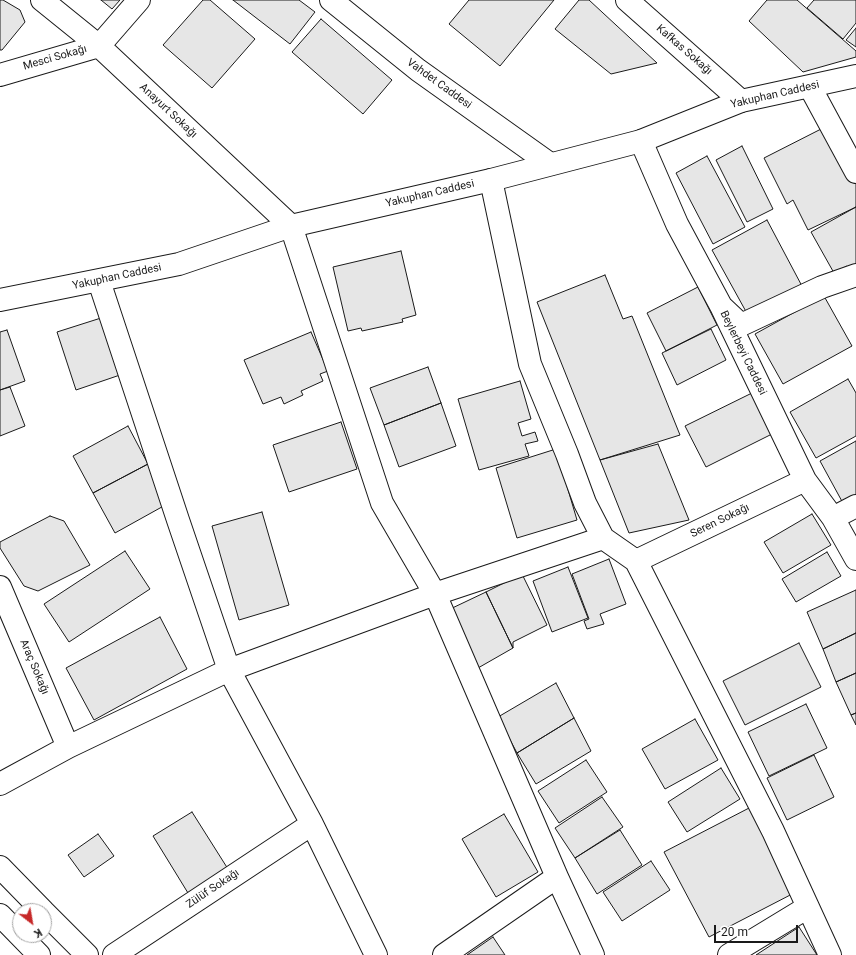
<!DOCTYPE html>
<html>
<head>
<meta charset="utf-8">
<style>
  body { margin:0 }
  #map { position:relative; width:856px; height:955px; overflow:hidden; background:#fff; font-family:Roboto,sans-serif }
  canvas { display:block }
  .north { position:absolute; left:12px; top:903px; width:40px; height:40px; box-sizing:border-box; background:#fff; border:1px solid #a3a3a3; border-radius:50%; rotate:149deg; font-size:11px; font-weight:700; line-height:16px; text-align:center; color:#1a1a1a }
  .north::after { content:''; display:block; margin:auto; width:14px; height:18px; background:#c62828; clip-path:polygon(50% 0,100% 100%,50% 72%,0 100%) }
  .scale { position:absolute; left:714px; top:925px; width:84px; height:18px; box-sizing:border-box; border:2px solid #1a1a1a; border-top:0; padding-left:5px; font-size:12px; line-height:14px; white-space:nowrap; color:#1a1a1a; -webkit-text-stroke:3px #fff; paint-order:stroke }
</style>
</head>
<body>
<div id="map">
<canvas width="856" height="955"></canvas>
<div class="north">K</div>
<div class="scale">20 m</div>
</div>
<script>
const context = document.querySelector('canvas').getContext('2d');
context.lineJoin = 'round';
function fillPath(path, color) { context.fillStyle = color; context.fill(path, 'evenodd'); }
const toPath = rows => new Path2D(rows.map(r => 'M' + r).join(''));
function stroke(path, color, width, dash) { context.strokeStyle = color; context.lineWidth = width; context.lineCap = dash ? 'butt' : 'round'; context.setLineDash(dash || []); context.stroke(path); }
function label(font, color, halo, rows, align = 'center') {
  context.font = font + ' Roboto,sans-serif'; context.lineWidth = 3; context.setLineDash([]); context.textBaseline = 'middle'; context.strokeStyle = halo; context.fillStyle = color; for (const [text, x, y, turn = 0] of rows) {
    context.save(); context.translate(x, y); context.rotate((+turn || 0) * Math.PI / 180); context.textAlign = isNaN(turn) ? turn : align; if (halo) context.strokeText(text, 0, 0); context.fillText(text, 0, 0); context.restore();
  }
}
const building = toPath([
  [0,0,3,0,20,10,25,22,2,50,0,50,0,0],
  [101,0,120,0,112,9,101,0],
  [203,0,210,0,255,39,212,88,163,45,203,0],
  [233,0,299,0,315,12,290,44,233,0],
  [469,0,554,0,500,66,449,24,469,0],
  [579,0,589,0,657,63,611,74,555,29,579,0],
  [767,0,797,0,856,51,856,57,803,72,749,21,767,0],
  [814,0,856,0,856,23,843,39,807,8,814,0],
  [321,19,392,80,363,114,292,52,321,19],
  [856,28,856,47,846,40,856,28],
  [827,126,856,184,856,207,808,230,793,200,787,204,764,158,827,126],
  [742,146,773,209,747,222,716,160,742,146],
  [707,156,745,227,713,244,676,173,707,156],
  [856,207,856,269,848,268,847,266,834,273,811,232,856,207],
  [767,220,803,288,749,317,712,250,767,220],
  [401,251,416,315,402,319,403,322,362,331,361,328,348,331,333,267,401,251],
  [605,275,623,319,632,316,680,435,600,460,537,302,605,275],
  [698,287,717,325,666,351,647,313,698,287],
  [824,296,852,346,783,384,755,334,824,296],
  [101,318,120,375,76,390,57,332,101,318],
  [711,329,726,360,677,385,662,353,711,329],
  [7,330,25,381,0,390,0,332,7,330],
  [311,332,328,371,320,374,323,381,301,391,303,395,284,404,281,397,263,404,244,360,311,332],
  [428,367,441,403,384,425,370,388,428,367],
  [848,379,856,393,856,436,816,458,790,412,848,379],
  [520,381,531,419,518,423,522,436,535,432,538,441,525,444,529,456,479,470,458,399,520,381],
  [10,387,25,426,0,436,0,390,10,387],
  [752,393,772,434,706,467,685,426,752,393],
  [441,403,456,446,399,467,384,425,441,403],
  [341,422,357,469,289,492,273,445,341,422],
  [128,426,148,464,93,493,73,456,128,426],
  [856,441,856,499,844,505,820,461,856,441],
  [658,444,689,520,629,533,600,460,658,444],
  [556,449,577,520,517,538,496,468,556,449],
  [148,464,169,503,115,533,93,493,148,464],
  [262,512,289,605,239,620,212,526,262,512],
  [812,514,831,545,783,573,764,542,812,514],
  [50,516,64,521,90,565,38,591,24,586,0,548,0,542,50,516],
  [125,551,150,589,69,642,44,604,125,551],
  [827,552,841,576,796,602,782,579,827,552],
  [609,559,626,604,600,614,604,624,587,629,584,621,589,619,572,574,609,559],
  [568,567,588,618,552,632,533,581,568,567],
  [522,574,547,625,513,642,513,648,486,592,522,574],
  [856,590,856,633,823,649,807,612,856,590],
  [486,592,513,648,478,668,446,611,486,592],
  [160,617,187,669,94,720,66,668,160,617],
  [856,633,856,673,836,682,823,649,856,633],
  [799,643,821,687,745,725,723,681,799,643],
  [856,673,856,713,851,715,836,682,856,673],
  [556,683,574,718,517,753,498,717,556,683],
  [806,704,827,748,769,776,748,732,806,704],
  [856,713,856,725,851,715,856,713],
  [574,718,591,751,536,784,517,753,574,718],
  [695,719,718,760,665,789,642,749,695,719],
  [814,755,834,797,787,820,767,778,814,755],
  [586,760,607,792,559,823,538,791,586,760],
  [721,768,740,799,687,832,668,802,721,768],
  [602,797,623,827,575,858,555,828,602,797],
  [751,807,796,892,709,937,664,852,751,807],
  [192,812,228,869,188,893,153,836,192,812],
  [504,814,538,872,496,897,462,839,504,814],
  [620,830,642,865,597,894,575,858,620,830],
  [98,834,114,856,84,877,68,855,98,834],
  [651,861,670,890,622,921,603,892,651,861],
  [799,927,817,955,756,955,799,927],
  [493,937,505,955,467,955,493,937]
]);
fillPath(building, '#e6e6e6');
stroke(building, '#1a1a1a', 1);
const minor = toPath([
  [42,0,99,46,291,226,382,503,435,594,557,877,444,955],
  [331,0,418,70,550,164],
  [627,0,741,101],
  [0,75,99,46,139,0],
  [810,87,856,172],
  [641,141,677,224,721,306,805,480,833,518,856,559],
  [99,281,178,520,229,670,312,824,376,955],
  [723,308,741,325,822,287,856,275],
  [833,518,856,506],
  [603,538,636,561,773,831,830,955],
  [636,561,805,480],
  [0,587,68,747],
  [0,784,68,747,229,670,435,594,603,538,585,503,567,454,530,364,491,180],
  [557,877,593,955],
  [114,955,312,824],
  [729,955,808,907]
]);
const tertiary = toPath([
  [0,300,179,264,291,226,491,180,641,141,741,101,856,76]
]);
const secondary = toPath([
  [0,867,43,911],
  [44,912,87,955],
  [0,915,39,955]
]);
stroke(minor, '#1a1a1a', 24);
stroke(tertiary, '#1a1a1a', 24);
stroke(secondary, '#1a1a1a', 24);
stroke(minor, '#fff', 22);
stroke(tertiary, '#fff', 22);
stroke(secondary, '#fff', 22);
label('11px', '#1a1a1a', '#fff', [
  ["Kafkas Sokağı",684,50,41],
  ["Mesci Sokağı",55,58,-16],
  ["Vahdet Caddesi",439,84,36],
  ["Yakuphan Caddesi",775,95,-13],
  ["Anayurt Sokağı",168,111,43],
  ["Yakuphan Caddesi",430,194,-13],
  ["Yakuphan Caddesi",117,277,-12],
  ["Beylerbeyi Caddesi",743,353,64],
  ["Seren Sokağı",720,521,-26],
  ["Araç Sokağı",34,667,67],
  ["Zülüf Sokağı",213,889,-34]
]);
</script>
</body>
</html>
